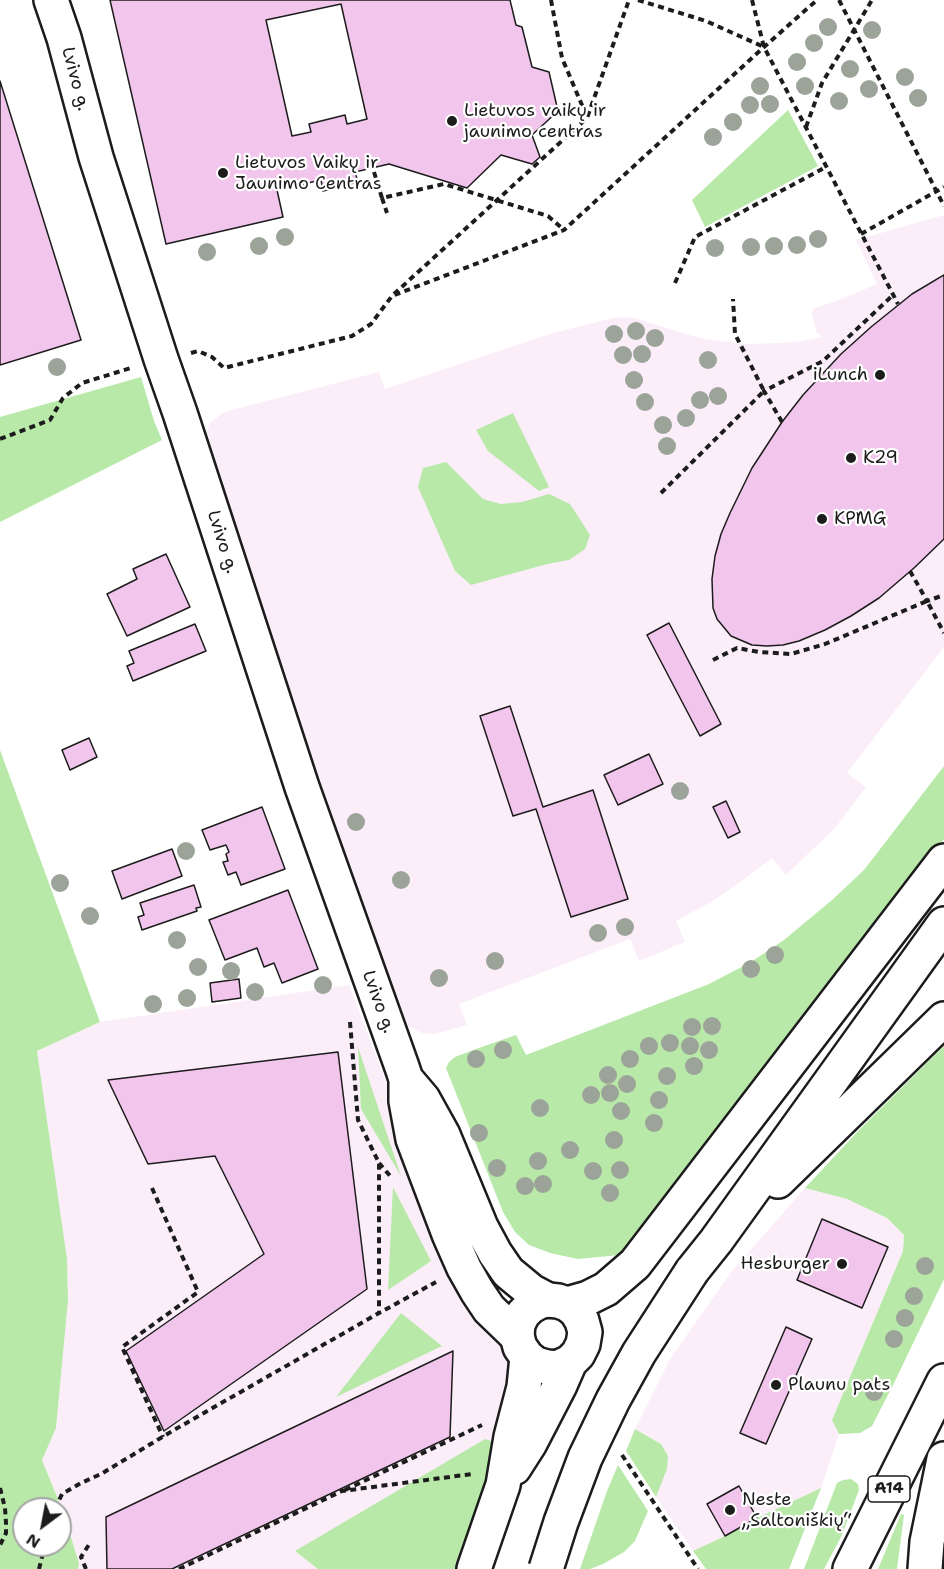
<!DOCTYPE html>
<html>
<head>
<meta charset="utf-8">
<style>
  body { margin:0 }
  #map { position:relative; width:944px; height:1569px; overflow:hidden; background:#fff; font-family:"Shantell Sans",sans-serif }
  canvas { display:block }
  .north { position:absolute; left:12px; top:1497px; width:60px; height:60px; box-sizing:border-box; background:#fff; border:2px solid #a4a4a4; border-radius:50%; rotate:212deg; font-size:16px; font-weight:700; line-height:24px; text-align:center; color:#1c1c1c }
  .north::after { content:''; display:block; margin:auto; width:21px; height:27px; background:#1c1c1c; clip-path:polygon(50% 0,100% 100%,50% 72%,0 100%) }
</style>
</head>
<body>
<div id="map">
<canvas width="944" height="1569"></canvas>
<div class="north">N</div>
</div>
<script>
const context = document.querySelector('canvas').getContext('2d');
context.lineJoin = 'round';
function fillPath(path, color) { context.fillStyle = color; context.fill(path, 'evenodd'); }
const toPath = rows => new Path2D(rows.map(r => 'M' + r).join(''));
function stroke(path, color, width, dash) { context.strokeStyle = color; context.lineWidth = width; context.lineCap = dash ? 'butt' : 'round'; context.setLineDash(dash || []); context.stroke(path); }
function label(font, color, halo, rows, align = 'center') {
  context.font = font + ' "Shantell Sans",sans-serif'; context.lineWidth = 4.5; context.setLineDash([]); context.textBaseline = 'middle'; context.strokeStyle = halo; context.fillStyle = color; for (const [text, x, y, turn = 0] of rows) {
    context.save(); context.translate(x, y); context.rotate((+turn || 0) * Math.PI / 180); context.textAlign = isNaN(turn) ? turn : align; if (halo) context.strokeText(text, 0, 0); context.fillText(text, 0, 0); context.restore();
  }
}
fillPath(toPath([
  [944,215,944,647,847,773,866,787,835,828,786,875,772,858,739,883,711,902,676,921,685,942,639,961,630,939,459,1004,467,1025,435,1034,422,1033,408,1026,367,916,206,447,205,434,210,423,224,412,379,372,385,389,553,333,613,318,626,317,638,319,689,335,705,339,743,344,781,343,802,341,822,337,816,332,812,313,814,308,834,302,877,284,856,240],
  [349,985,462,1281,495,1327,510,1362,514,1384,500,1444,295,1551,318,1569,78,1569,79,1563,62,1509,42,1460,56,1428,68,1300,67,1259,37,1051,100,1022],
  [805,1188,847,1199,887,1218,904,1234,903,1251,832,1420,839,1434,821,1488,757,1518,725,1536,693,1551,656,1497,667,1469,661,1444,635,1429,670,1359,732,1271]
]), '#fbeef9');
fillPath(toPath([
  [788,110,818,166,705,227,692,200],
  [141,377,154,421,162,440,0,522,0,417],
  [513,413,549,487,539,491,488,451,476,430],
  [446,462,483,499,501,504,522,502,549,494,570,504,590,535,585,549,569,560,547,564,471,585,455,571,418,487,423,468],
  [0,750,100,1022,37,1051,67,1259,68,1300,56,1428,42,1460,62,1509,79,1563,78,1569,0,1569],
  [24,1509,60,1509,60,1545,24,1545],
  [944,766,944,839,632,1245,619,1255,578,1259,550,1253,529,1245,515,1232,503,1212,446,1068,449,1062,455,1057,476,1049,516,1035,526,1055,709,984,751,962,784,940,832,900,864,870],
  [944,1046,944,1279,894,1383,872,1426,860,1433,839,1434,832,1420,903,1251,904,1235,887,1218,847,1199,805,1188,860,1129],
  [358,1047,401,1176,361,1109],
  [393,1187,431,1261,388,1290],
  [401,1313,442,1346,336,1397],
  [635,1429,661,1444,668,1456,667,1469,656,1497,626,1451],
  [485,1439,500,1444,459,1569,318,1569,295,1551],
  [618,1465,648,1511,635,1541,624,1552,603,1564,590,1569,580,1569,607,1491],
  [851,1479,858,1484,859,1490,841,1537,824,1569,804,1569,837,1483,843,1480],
  [821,1488,789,1569,706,1569,693,1551,725,1536,757,1518],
  [901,1514,904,1515,897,1569,878,1569]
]), '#b8e9a9');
const building = toPath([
  [110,0,510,0,516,25,522,27,532,67,549,72,558,111,532,135,540,157,532,164,501,155,467,188,389,164,355,172,358,182,323,191,321,180,277,190,283,217,166,244,110,0],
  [341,4,367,119,347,124,345,115,309,124,311,132,292,136,266,20,341,4],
  [0,81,81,340,0,365,0,81],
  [944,275,944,539,914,568,879,598,851,616,825,630,799,641,783,645,767,646,752,645,731,636,717,619,713,608,712,579,715,556,721,534,730,513,752,468,782,422,803,395,841,354,871,327,912,294,944,275],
  [166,554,190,607,127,636,107,594,137,579,133,569,166,554],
  [669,623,721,724,700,736,647,635,669,623],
  [195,624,206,651,133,681,127,666,134,663,129,651,195,624],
  [510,706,543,807,593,790,628,899,571,917,536,809,513,816,480,716,510,706],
  [89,738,97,757,70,770,62,750,89,738],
  [649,754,663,784,618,805,604,775,649,754],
  [726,801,740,832,728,838,713,807,726,801],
  [262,807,285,869,241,885,236,872,228,875,223,862,228,861,226,854,229,852,226,845,210,850,202,830,262,807],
  [172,849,182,876,122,899,112,871,172,849],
  [194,885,201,907,196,908,197,911,142,930,138,917,144,915,140,903,194,885],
  [288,890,318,969,282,983,274,963,264,967,257,948,225,960,209,920,288,890],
  [239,979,241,998,212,1002,210,983,239,979],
  [338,1052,367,1289,164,1431,126,1351,264,1254,215,1156,148,1164,108,1080,338,1052],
  [822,1219,888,1247,862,1308,797,1280,822,1219],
  [786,1327,812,1339,766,1444,740,1433,786,1327],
  [453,1351,450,1437,172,1569,107,1569,106,1517,453,1351],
  [739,1486,757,1518,725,1536,707,1504,739,1486]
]);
fillPath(building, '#f2c6ec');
stroke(building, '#1c1c1c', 1.5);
const minor = toPath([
  [51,0,64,38,96,157,161,359,180,413,302,787,402,1067,406,1079,406,1101,413,1139,449,1234,464,1268,477,1291,489,1309,517,1336],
  [406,1079,423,1099,443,1135,481,1227,495,1253,508,1272,531,1291,548,1300]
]);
const major = toPath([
  [548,1300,558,1301,567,1304,576,1311,582,1321,585,1332,583,1344,578,1354,570,1362,557,1368,547,1367,536,1364,527,1357,520,1347,517,1336,518,1324,523,1314,530,1307,539,1302,548,1300],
  [567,1304,588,1298,606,1289,635,1264,944,861],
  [514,1468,530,1443,560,1385,570,1362],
  [474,1569,503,1485,511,1437,524,1387,527,1357]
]);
const highway = toPath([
  [778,1181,944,1019],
  [692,1271,716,1241,944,924],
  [850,1569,944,1381],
  [925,1569,927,1542,944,1459]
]);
stroke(minor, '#1c1c1c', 38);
stroke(major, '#1c1c1c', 38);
stroke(highway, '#1c1c1c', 38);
stroke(toPath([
  [551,0,562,58,587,117],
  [638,0,706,21,764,47],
  [752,0,764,47,898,304],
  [839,0,944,206],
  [806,127,822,83,872,0],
  [374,172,382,198,444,184,548,216,564,230],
  [382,198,387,213],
  [861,234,944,187],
  [675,283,695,237,826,167],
  [394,294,587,118,629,0],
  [191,353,198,351,212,357,224,368,352,336,371,324,392,296,564,230,764,47,817,0],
  [782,422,764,391,823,361,893,295],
  [0,439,50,420,63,398,82,383,131,368],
  [661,493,764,391,735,334,733,299],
  [910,571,927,601,944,595],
  [713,660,737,648,759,652,791,654,825,644,927,601,944,633],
  [350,1022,358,1120,379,1163,379,1313],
  [379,1163,391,1177],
  [152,1188,198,1292,122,1347,163,1437],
  [622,1455,698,1569],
  [0,1488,5,1508,6,1523,6,1533,0,1545],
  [345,1490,482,1425],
  [55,1509,62,1494,81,1483,101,1474,174,1430,379,1313,436,1282],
  [39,1569,45,1545],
  [86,1569,81,1557,90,1543],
  [179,1569,342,1491,472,1474]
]), '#1c1c1c', 4, [6, 4.5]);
stroke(minor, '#fff', 33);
stroke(major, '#fff', 33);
stroke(highway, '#fff', 33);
const highwayBridge = toPath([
  [546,1569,561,1522,585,1458,613,1400,639,1353,692,1271]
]);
stroke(highwayBridge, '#1c1c1c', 38, []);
stroke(highwayBridge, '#fff', 33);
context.fillStyle = '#9ca499';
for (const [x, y] of [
  [828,27],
  [872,30],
  [814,43],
  [797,62],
  [850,69],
  [905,77],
  [760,86],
  [805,86],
  [869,89],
  [918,98],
  [839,101],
  [770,104],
  [750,105],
  [733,122],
  [713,137],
  [285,237],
  [818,239],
  [797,245],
  [259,246],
  [774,246],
  [751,247],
  [715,248],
  [207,252],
  [636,331],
  [614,334],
  [655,338],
  [642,354],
  [623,355],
  [708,360],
  [57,367],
  [634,380],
  [718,396],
  [700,400],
  [645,402],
  [686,418],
  [663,425],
  [667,446],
  [680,791],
  [356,822],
  [186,851],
  [401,880],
  [60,883],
  [90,916],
  [625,927],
  [598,933],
  [177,940],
  [775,955],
  [495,961],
  [198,967],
  [751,969],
  [231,971],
  [439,978],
  [323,985],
  [255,992],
  [187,998],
  [153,1004],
  [712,1026],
  [692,1027],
  [670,1043],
  [649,1046],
  [690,1046],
  [503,1050],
  [709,1050],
  [476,1059],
  [630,1059],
  [694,1066],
  [608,1075],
  [667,1076],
  [627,1084],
  [610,1093],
  [591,1095],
  [659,1100],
  [540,1108],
  [621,1111],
  [654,1123],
  [479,1133],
  [614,1140],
  [570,1150],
  [538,1161],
  [497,1168],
  [620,1170],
  [593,1171],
  [543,1184],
  [525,1186],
  [610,1193],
  [925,1266],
  [914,1296],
  [905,1318],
  [894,1339],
  [874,1392]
]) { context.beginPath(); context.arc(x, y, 9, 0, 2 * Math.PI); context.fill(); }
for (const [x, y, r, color] of [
  [452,121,6,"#1c1c1c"],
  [223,173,6,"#1c1c1c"],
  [880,375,6,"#1c1c1c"],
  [851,458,6,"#1c1c1c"],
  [822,519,6,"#1c1c1c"],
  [842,1264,6,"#1c1c1c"],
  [776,1385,6,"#1c1c1c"],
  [730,1510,6,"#1c1c1c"]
]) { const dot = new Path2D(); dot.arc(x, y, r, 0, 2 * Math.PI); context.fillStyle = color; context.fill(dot); stroke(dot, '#fff', 2); }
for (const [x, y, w] of [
  [889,1489,42]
]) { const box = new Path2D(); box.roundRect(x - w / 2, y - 13, w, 26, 4.5); context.fillStyle = '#fff'; context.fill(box); stroke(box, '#1c1c1c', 1.5); }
label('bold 16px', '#1c1c1c', null, [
  ["A14",889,1489]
]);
label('18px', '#1c1c1c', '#fff', [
  ["Lvivo g.",75,79,75],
  ["Lvivo g.",222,542,72],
  ["Lvivo g.",378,1002,70]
]);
label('18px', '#1c1c1c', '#fff', [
  ["Lietuvos vaikų ir",464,111],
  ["jaunimo centras",464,132],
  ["Lietuvos Vaikų ir",235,163],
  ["Jaunimo Centras",235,184],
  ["iLunch",868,375,"right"],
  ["K29",863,458],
  ["KPMG",834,519],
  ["Hesburger",830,1264,"right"],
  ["Plaunu pats",788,1385],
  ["Neste",742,1500],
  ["„Saltoniškių“",742,1521]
], 'left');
</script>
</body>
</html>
